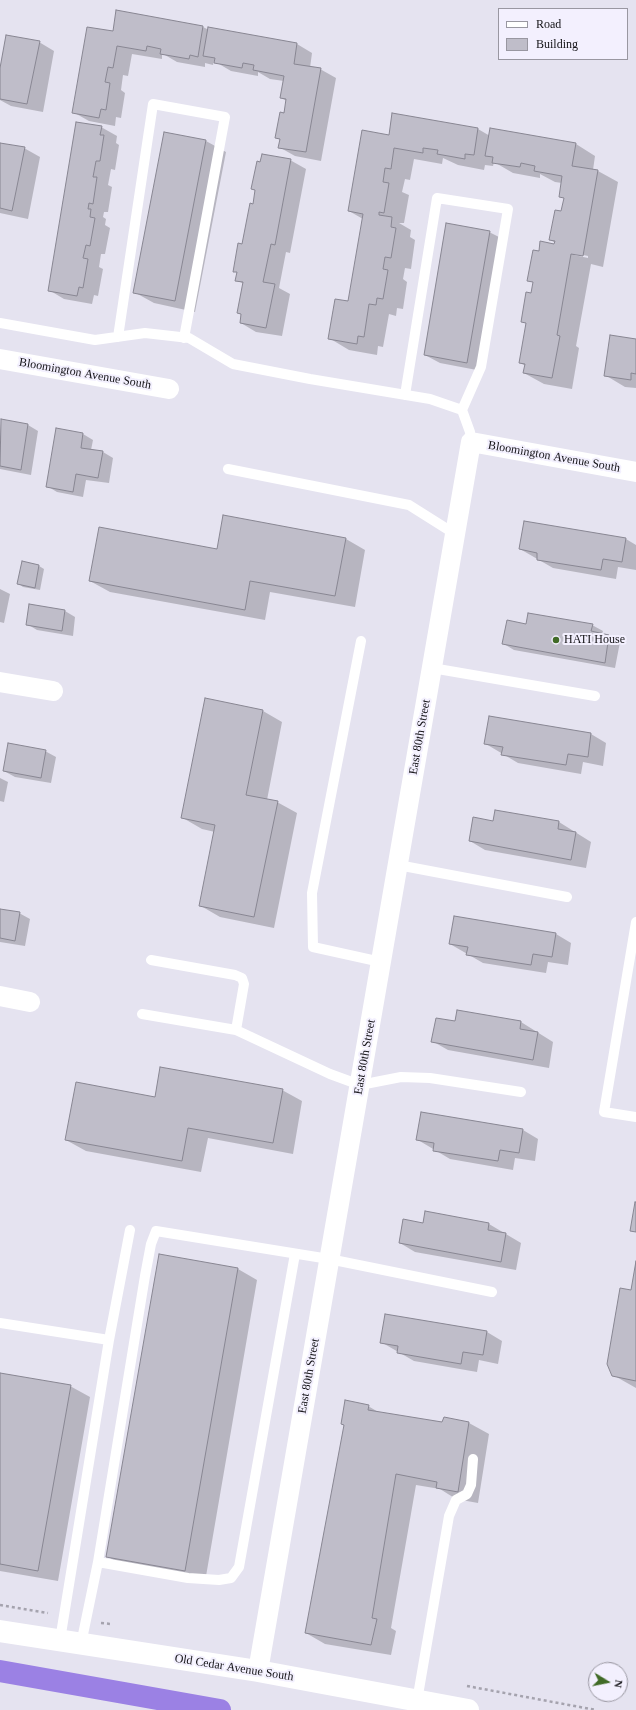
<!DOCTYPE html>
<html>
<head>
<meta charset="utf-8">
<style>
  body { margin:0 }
  #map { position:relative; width:636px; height:1710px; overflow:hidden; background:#e5e3f0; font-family:Georgia,serif }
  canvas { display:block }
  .legend { position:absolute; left:498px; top:8px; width:130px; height:52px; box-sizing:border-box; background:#f3f0fe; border:1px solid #9997a1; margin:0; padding:5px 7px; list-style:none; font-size:12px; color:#131216 }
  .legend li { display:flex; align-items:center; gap:8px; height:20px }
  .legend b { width:20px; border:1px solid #9997a1 }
  .north { position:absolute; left:588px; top:1662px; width:40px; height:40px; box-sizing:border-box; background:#f3f0fe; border:1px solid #9997a1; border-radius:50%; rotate:100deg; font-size:11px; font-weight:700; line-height:16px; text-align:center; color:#131216 }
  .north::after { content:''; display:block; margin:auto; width:14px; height:18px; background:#416b27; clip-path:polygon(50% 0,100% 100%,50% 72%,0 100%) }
</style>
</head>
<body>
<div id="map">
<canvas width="636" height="1710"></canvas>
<ul class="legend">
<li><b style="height:5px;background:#fff"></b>Road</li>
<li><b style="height:11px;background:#bfbdc9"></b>Building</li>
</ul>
<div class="north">N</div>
</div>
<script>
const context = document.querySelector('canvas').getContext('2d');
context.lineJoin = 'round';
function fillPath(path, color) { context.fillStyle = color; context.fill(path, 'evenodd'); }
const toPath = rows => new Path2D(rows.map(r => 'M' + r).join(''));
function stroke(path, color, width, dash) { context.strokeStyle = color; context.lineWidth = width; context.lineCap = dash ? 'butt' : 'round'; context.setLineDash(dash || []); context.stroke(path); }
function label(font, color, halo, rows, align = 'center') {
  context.font = font + ' Georgia,serif'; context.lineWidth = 4; context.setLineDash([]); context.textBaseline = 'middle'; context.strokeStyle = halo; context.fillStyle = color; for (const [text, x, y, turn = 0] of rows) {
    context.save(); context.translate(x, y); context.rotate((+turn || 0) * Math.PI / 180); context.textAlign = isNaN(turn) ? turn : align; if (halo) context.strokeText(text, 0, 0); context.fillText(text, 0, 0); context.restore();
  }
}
fillPath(toPath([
  [203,27,209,30,209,28,297,44,312,53,310,68,320,69,336,78,321,161,295,156,279,147,281,140,276,138,287,101,281,98,284,81,270,79,258,72,258,76,231,71,214,61,213,65,205,63,205,67,177,62,165,55,162,55,162,59,132,54,128,76,123,75,121,90,125,93,121,118,116,117,115,126,89,121,73,112,114,32],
  [39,42,54,51,43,112,11,106,0,100,0,74],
  [393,114,478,129,490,136,576,144,595,156,593,170,598,171,618,182,603,267,591,264,576,346,579,348,572,389,544,384,524,373,526,366,520,363,527,324,522,321,532,294,534,283,529,280,540,252,555,245,555,243,551,240,562,212,565,199,560,196,562,183,555,182,540,174,540,178,513,173,494,162,493,166,485,165,484,170,458,165,443,158,442,164,414,159,410,180,405,179,402,192,409,195,404,223,399,223,411,230,410,237,415,240,411,269,405,268,403,279,407,282,403,309,397,308,396,316,389,314,383,347,378,346,377,355,349,350,329,338,349,302,363,219,349,211,390,136],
  [574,253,588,256,588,258,574,255],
  [101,127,117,136,116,143,119,145,115,170,111,169,108,185,112,187,108,212,104,212,103,217,106,219,105,225,110,228,105,254,101,254,99,267,103,269,98,296,94,295,92,304,64,299,49,290],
  [165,133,206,141,226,152,195,312,154,303,134,292],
  [0,144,24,148,40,157,28,219,0,213],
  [290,160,306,169,290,253,286,252,279,288,290,294,282,336,256,332,241,323,244,284,236,280,238,273,234,271,243,245,254,205,256,191,253,189],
  [489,232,505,240,482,371,440,363,425,355],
  [636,340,636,388,625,387,605,375],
  [1,421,28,425,38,431,31,475,0,469],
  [57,429,83,434,93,440,91,450,103,452,113,458,109,483,86,480,83,497,57,492,47,486],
  [525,523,626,539,636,545,636,570,618,567,616,579,553,568,520,549],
  [346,539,365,550,355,607,270,592,265,620,110,592,90,581,218,550],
  [23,563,39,566,44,569,40,590,23,587,19,584],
  [0,589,10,594,4,623,0,622],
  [65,611,75,617,73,636,37,630,27,624],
  [527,625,592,625,603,631,602,634,609,636,620,642,615,668,514,650,504,644],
  [263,711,282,722,267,800,277,802,297,813,274,928,220,917,201,906,215,832,202,829,183,818],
  [490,718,591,734,606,743,603,766,583,762,581,774,518,763,486,744],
  [45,751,56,757,51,783,15,777,4,771],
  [0,778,8,782,4,802,0,801],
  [493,822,559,822,591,842,586,868,485,850,470,841],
  [0,910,19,913,30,919,25,946,0,942],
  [556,934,571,943,568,965,548,962,546,973,483,963,450,944],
  [458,1011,521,1022,553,1042,549,1068,448,1050,432,1041,456,1022],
  [282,1090,302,1101,293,1154,208,1138,201,1172,86,1151,66,1140],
  [422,1113,523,1130,538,1139,535,1161,515,1158,513,1170,450,1159,418,1140],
  [426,1213,489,1224,521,1243,516,1270,415,1252,400,1243,424,1224],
  [636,1267,636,1388,613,1375],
  [238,1269,257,1280,205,1582,127,1568,107,1556],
  [487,1332,502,1341,498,1364,479,1360,477,1372,414,1361,381,1342],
  [0,1374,70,1386,90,1397,58,1581,0,1571],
  [368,1406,380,1413,443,1423,444,1418,469,1423,489,1434,478,1503,456,1499,440,1489,416,1485,391,1628,396,1631,391,1655,325,1644,306,1633,345,1425]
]), '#0003');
const building = toPath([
  [116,10,203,26,198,57,190,55,189,59,160,54,161,49,147,46,146,51,117,46,113,68,108,67,105,82,110,83,106,110,101,109,99,118,72,113,87,27,113,31,116,10],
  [208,27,297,43,294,64,321,68,306,152,278,148,280,139,275,138,280,112,284,113,286,99,280,98,284,76,253,70,254,65,243,63,242,68,214,63,215,58,203,56,208,27],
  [6,35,40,41,27,104,0,99,0,68,6,35],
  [392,113,478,128,474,155,465,154,465,159,437,154,438,150,423,148,423,153,394,148,391,169,385,168,383,182,389,183,384,213,379,212,379,215,392,217,391,227,396,228,391,258,385,257,383,269,388,270,383,299,377,298,376,305,369,304,364,337,358,336,357,344,328,339,335,299,348,301,363,214,348,211,362,130,389,135,392,113],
  [76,122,102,126,100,135,104,135,100,161,96,161,93,177,97,177,93,204,89,203,88,209,91,209,90,217,95,218,90,246,86,245,83,258,88,259,83,288,79,287,77,296,48,291,76,122],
  [490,128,576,143,572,166,598,170,583,256,571,254,557,335,560,336,552,378,523,373,525,364,519,363,526,323,521,322,526,292,531,293,533,282,527,281,533,250,539,251,540,241,554,244,555,241,549,240,555,210,561,211,564,198,559,197,562,176,534,171,535,166,521,163,520,167,492,163,493,157,485,156,490,128],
  [164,132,206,140,175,301,133,293,164,132],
  [0,143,25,147,12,211,0,208,0,143],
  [262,154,291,159,275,245,271,244,263,282,275,284,266,328,240,323,241,314,237,313,243,282,235,281,237,272,233,272,238,243,242,244,250,203,253,204,255,190,251,189,257,161,260,162,262,154],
  [446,223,490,231,467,363,424,355,446,223],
  [610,335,636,339,636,374,631,373,631,380,604,376,610,335],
  [1,419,28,424,21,470,0,466,1,419],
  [56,428,83,433,81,448,103,451,98,478,76,474,73,492,46,487,56,428],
  [223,515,346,538,335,596,250,581,245,610,89,581,99,527,217,549,223,515],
  [524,521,626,538,622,562,603,559,601,570,537,560,537,553,519,549,524,521],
  [22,561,39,565,35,588,17,584,22,561],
  [29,604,65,610,62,631,26,625,29,604],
  [528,613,593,624,591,631,609,635,605,663,502,644,507,620,526,624,528,613],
  [205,698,263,710,246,795,278,801,254,917,199,906,215,825,181,818,205,698],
  [489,716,591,733,588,757,568,754,566,765,501,755,503,747,484,744,489,716],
  [8,743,46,750,41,778,3,771,8,743],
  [495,810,559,821,558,829,576,832,571,860,469,841,473,817,493,821,495,810],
  [0,909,20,912,15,941,0,938,0,909],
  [454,916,556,933,552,957,533,954,531,965,466,955,468,947,449,944,454,916],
  [457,1010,521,1021,520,1029,538,1032,533,1060,431,1042,436,1018,455,1021,457,1010],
  [160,1067,283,1089,273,1143,188,1128,182,1161,65,1140,76,1082,155,1097,160,1067],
  [421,1112,523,1129,519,1153,500,1150,498,1161,433,1151,434,1143,416,1140,421,1112],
  [635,1202,636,1202,636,1232,630,1231,635,1202],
  [425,1211,489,1223,488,1230,506,1233,501,1262,399,1243,403,1219,423,1223,425,1211],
  [159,1254,238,1268,185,1571,106,1557,159,1254],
  [636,1261,636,1381,612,1376,607,1364,620,1288,631,1290,636,1261],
  [385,1314,487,1331,483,1355,463,1352,461,1364,397,1353,398,1346,380,1343,385,1314],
  [0,1373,71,1385,38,1571,0,1564,0,1373],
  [345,1400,369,1405,368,1410,442,1422,444,1417,469,1422,458,1492,436,1488,437,1482,396,1474,372,1618,377,1619,371,1645,305,1633,344,1425,341,1424,345,1400]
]);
fillPath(building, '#bfbdc9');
stroke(building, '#888692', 1);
stroke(toPath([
  [0,1605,48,1613],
  [101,1623,111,1624],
  [467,1686,596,1710]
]), '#a5a3ae', 2.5, [3, 3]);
stroke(toPath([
  [0,323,95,340,145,333,189,338,233,364,310,379,430,399,462,410,470,432,471,442],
  [118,337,153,104,225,117,184,338],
  [405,395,437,198,508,209,481,367,462,410],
  [228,469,409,505,455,534],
  [361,641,312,893,313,947,381,962],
  [432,668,595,696],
  [398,865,567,897],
  [636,922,604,1112,636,1117],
  [151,960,235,975,242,978,244,984,236,1030],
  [142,1014,236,1030,330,1074,360,1085,401,1077,430,1078,521,1092],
  [0,1323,109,1340],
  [98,1562,188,1578,219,1580,231,1578,239,1567,295,1254],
  [60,1640,109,1340,130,1230],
  [81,1644,98,1562,145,1276,151,1244,156,1231,329,1259,492,1292],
  [417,1701,449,1516,456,1500,467,1494,471,1485,473,1459]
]), '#fff', 10);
stroke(toPath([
  [0,359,169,389],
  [0,682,53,691],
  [0,996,30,1002],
  [258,1671,471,442,636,472]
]), '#fff', 20);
stroke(toPath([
  [0,1631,258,1671,468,1710]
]), '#fff', 22);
stroke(toPath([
  [0,1671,220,1710]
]), '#9b81e4', 22);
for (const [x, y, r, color] of [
  [556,640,4,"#416b27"]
]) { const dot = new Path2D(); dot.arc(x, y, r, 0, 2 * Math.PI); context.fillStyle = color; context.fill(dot); stroke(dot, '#f3f0fe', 1.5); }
label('12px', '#131216', '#f3f0fe', [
  ["Bloomington Avenue South",85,374,10],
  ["Bloomington Avenue South",554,457,10],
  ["East 80th Street",420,737,-80],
  ["East 80th Street",365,1057,-80],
  ["East 80th Street",309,1376,-80],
  ["Old Cedar Avenue South",234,1668,9]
]);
label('12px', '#131216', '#f3f0fe', [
  ["HATI House",564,640]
], 'left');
</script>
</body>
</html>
